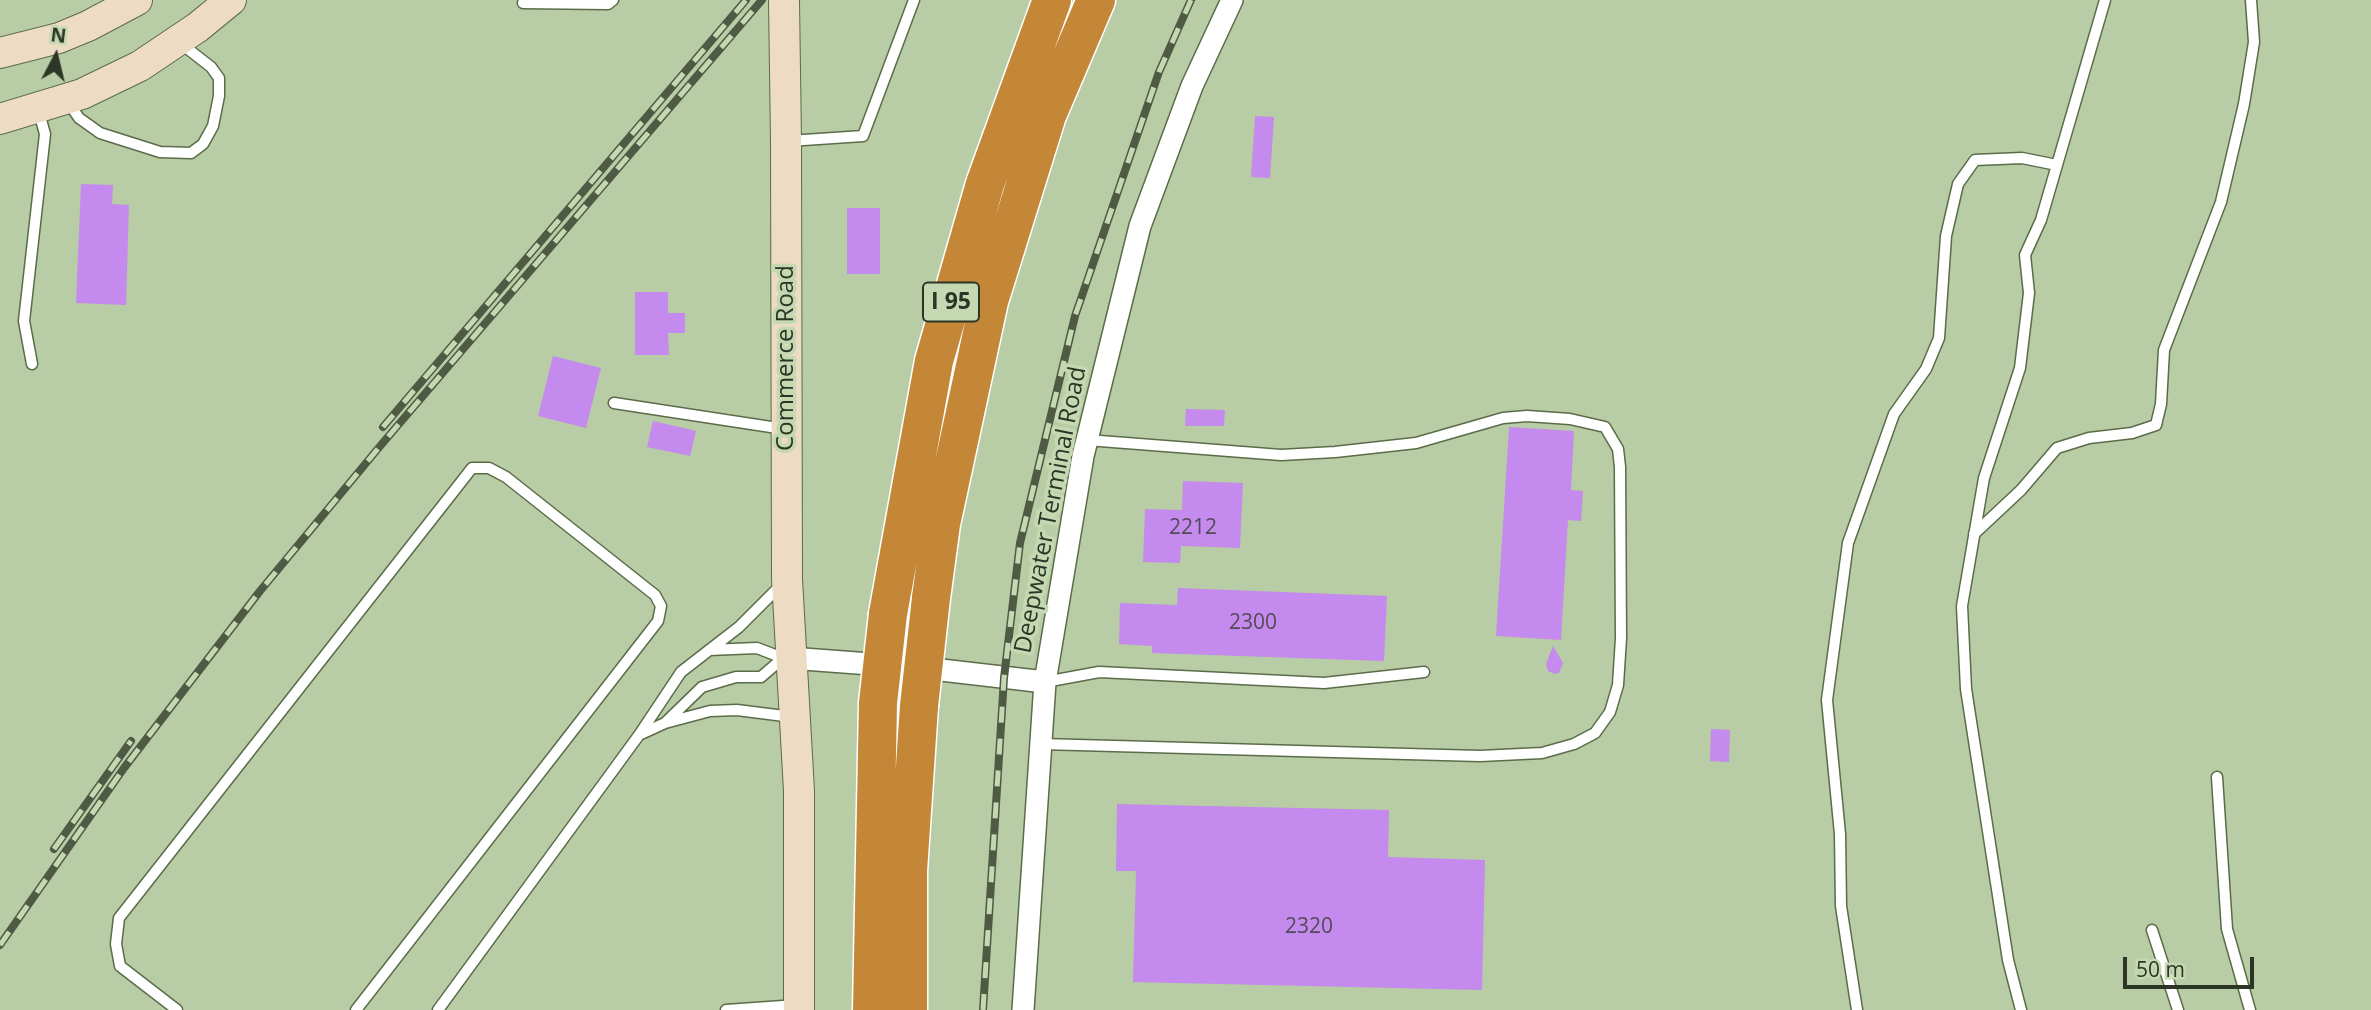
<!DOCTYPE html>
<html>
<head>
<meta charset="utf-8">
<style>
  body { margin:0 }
  #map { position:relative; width:2371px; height:1010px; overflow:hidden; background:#b8cca5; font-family:"Open Sans",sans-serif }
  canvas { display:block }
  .north { position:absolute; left:21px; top:21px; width:70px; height:70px; -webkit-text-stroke:5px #c4d9b2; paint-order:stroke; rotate:7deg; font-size:19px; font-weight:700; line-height:28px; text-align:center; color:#2d3526 }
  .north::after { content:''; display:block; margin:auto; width:24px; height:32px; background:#2d3526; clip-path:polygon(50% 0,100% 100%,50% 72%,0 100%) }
  .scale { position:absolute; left:2123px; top:957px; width:131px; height:32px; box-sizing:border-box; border:4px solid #2d3526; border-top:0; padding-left:9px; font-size:21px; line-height:24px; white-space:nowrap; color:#2d3526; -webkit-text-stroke:5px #c4d9b2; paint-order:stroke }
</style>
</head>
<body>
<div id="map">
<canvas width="2371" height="1010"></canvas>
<div class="north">N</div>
<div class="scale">50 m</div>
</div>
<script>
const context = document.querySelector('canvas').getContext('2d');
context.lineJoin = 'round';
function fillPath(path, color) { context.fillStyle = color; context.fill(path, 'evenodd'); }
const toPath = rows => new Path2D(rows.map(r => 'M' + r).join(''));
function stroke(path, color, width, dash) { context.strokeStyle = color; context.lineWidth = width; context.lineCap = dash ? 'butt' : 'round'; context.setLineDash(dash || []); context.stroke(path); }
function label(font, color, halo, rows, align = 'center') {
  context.font = font + ' "Open Sans",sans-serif'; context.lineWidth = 7; context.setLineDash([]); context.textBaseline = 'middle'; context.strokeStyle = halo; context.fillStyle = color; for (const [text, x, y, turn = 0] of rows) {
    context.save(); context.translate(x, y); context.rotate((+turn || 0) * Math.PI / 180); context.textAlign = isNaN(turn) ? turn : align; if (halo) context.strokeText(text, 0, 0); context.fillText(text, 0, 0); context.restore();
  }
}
fillPath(toPath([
  [1255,116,1274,117,1270,178,1251,177],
  [81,184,113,185,112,204,129,205,126,305,76,303],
  [847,208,880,208,880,274,847,274],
  [635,292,668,292,668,313,685,313,685,333,668,333,669,355,635,355],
  [553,356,601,368,586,428,538,416],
  [1186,409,1225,410,1224,426,1185,426],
  [653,421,696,431,690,456,647,447],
  [1509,427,1574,431,1571,490,1583,491,1581,521,1568,520,1561,640,1496,636],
  [1183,481,1243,483,1240,548,1181,546,1180,563,1143,562,1145,509,1182,510],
  [1178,588,1387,596,1384,661,1152,653,1152,646,1119,644,1120,603,1177,605],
  [1553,646,1563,663,1559,673,1555,674,1548,671,1546,664],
  [1711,729,1730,730,1729,762,1710,761],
  [1117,804,1389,810,1388,857,1485,860,1482,990,1133,982,1136,871,1116,871]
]), '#c48aed');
const service = toPath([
  [523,3,608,4,613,0],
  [68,102,79,118,100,133,160,152,191,153,203,144,213,126,219,96,219,78,211,67,179,42],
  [789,141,863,136,914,0],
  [32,364,24,321,45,134,38,109],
  [614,403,784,429],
  [1974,534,2021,490,2057,448,2089,438,2132,433,2156,425,2161,404,2164,350,2221,202,2244,104,2254,42,2251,0],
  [709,650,757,648,783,658,789,658],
  [1045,682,1099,672,1324,683,1424,672],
  [666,722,702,687,736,677,761,677,783,658],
  [641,734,665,723,710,711,737,710,792,717],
  [1041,744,1480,756,1542,753,1574,744,1595,733,1610,712,1618,685,1621,638,1620,467,1618,449,1605,427,1570,419,1527,416,1503,418,1416,443,1335,452,1281,455,1087,440],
  [2217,777,2227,929,2250,1010],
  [2152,930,2178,1010],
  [177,1010,120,966,116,944,119,918,472,468,489,468,506,477,655,595,661,606,658,621,356,1010],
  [438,1010,639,735,681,672,739,627,782,584],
  [726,1010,797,1005],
  [1857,1010,1841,906,1840,834,1827,700,1848,543,1894,414,1926,369,1939,338,1946,236,1958,184,1975,160,2022,158,2057,165],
  [2021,1010,2008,960,1966,689,1962,606,1984,478,2020,368,2029,293,2025,255,2041,220,2105,0]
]);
const minor = toPath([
  [790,658,924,668,1045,682],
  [1023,1010,1045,682,1083,456,1140,226,1192,86,1232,0]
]);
const secondary = toPath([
  [784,0,786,141,787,579,799,791,799,1010],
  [0,53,59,38,88,26,137,0],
  [0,119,82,94,140,66,198,27,231,0]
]);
const motorway = toPath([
  [931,598,941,524,989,301,1047,115,1096,0],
  [888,614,934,361,985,184,1052,0],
  [872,1010,878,703],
  [908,1010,908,871,919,706]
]);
stroke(service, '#5a6c48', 13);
stroke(minor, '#5a6c48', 24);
stroke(secondary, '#5a6c48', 32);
stroke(motorway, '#fff', 41);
stroke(service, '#fff', 10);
stroke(minor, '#fff', 21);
stroke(secondary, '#eddbc3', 30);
stroke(motorway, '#c48738', 38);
const rail = toPath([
  [383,427,746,0],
  [54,849,131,741],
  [0,945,124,768,260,591,381,445,762,0],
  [983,1010,1004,678,1020,543,1075,316,1159,72,1191,0]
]);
stroke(rail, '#4f5a45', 8);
stroke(rail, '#c4d9b2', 5, [16]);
const motorwayBridge = toPath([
  [878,703,888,614],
  [919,706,931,598]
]);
stroke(motorwayBridge, '#fff', 41, []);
stroke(motorwayBridge, '#c48738', 38);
label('21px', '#534a58', null, [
  ["2212",1193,528],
  ["2300",1253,623],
  ["2320",1309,927]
]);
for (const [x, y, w] of [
  [951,302,56]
]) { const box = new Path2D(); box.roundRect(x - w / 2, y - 19.5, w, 39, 5); context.fillStyle = '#c4d9b2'; context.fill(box); stroke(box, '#2d3526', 2); }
label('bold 23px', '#2d3526', null, [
  ["I 95",951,302]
]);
label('24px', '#2d3526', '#c4d9b2', [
  ["Commerce Road",786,358,-90],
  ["Deepwater Terminal Road",1051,510,-79]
]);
</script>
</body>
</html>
